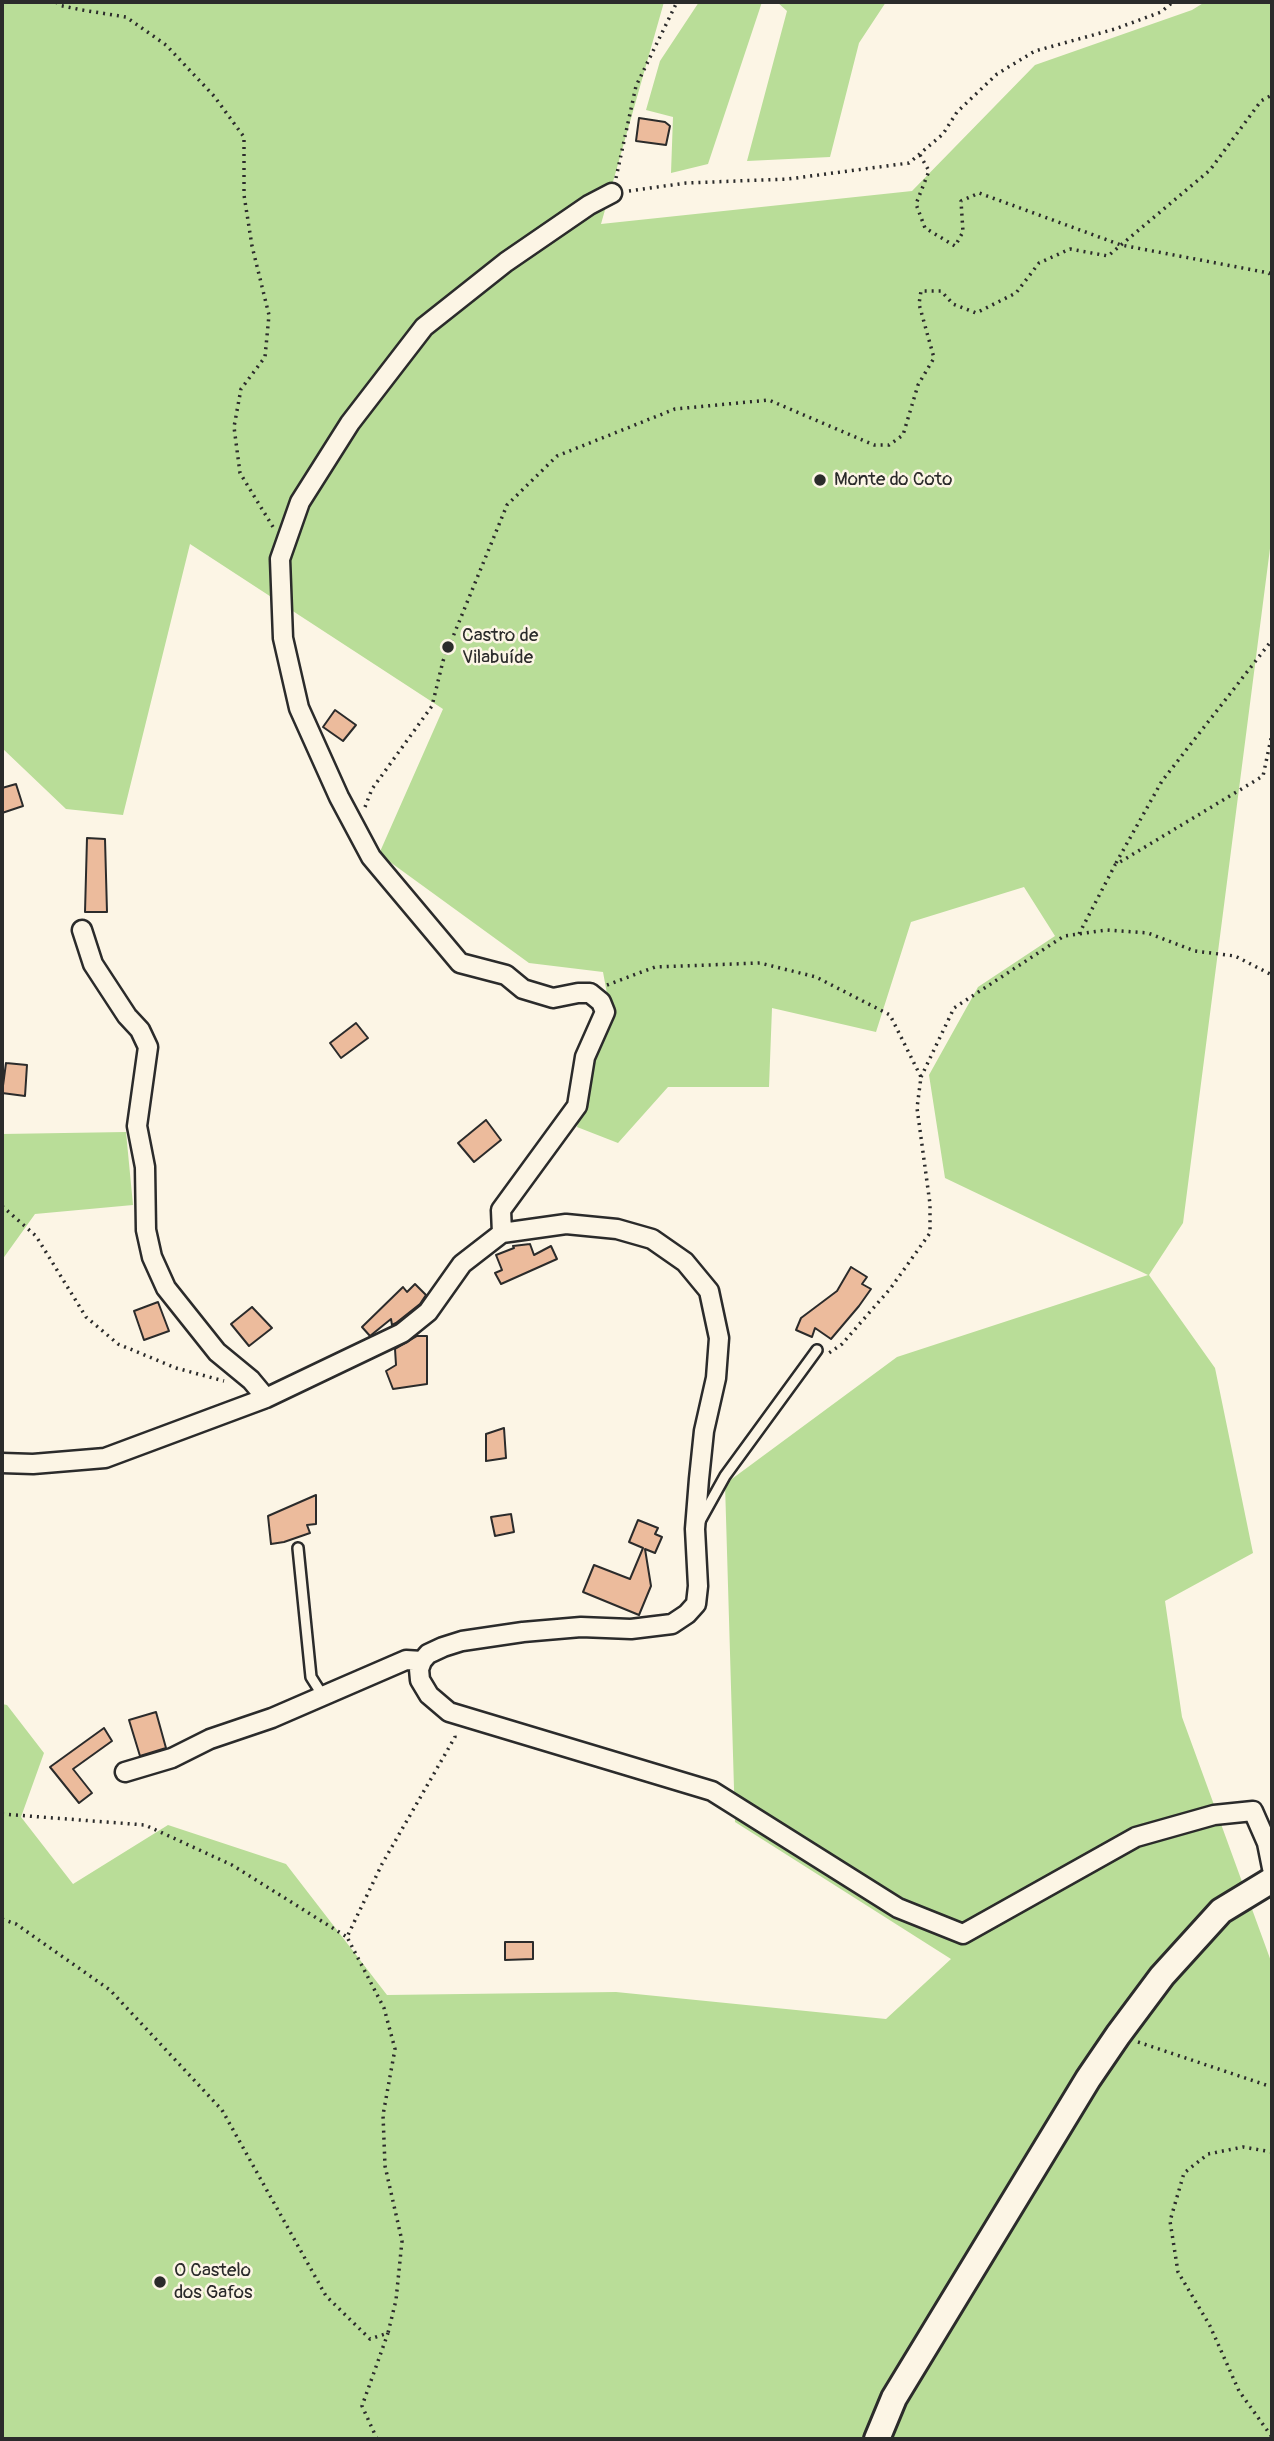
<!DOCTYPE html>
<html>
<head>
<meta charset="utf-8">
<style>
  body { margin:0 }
  #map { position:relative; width:1274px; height:2441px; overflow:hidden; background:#fcf5e5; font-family:Pangolin,sans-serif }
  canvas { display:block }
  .frame { position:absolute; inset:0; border:4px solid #2b2b2b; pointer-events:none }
</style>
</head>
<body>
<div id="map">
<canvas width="1274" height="2441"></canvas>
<div class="frame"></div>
</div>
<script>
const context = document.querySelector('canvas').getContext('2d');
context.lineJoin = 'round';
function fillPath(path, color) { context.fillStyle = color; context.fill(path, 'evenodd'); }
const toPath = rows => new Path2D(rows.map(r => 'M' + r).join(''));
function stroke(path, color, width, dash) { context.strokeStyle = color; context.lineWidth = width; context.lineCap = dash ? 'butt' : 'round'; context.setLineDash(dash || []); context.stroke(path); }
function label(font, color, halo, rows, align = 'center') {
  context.font = font + ' Pangolin,sans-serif'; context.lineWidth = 5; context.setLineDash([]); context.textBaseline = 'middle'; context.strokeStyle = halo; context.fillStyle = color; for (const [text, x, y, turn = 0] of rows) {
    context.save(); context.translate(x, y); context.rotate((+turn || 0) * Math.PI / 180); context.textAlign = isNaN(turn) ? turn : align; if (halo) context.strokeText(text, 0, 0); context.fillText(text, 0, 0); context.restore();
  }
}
fillPath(toPath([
  [2,2,664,2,601,224,912,191,1035,65,1192,10,1205,2,1272,2,1272,533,1183,1223,1149,1275,1215,1368,1253,1553,1165,1601,1182,1717,1272,1964,1272,2439,2,2439,2,1704,7,1705,44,1753,21,1817,73,1884,168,1825,286,1864,387,1995,616,1992,886,2019,951,1959,735,1822,725,1484,897,1357,1148,1275,945,1178,929,1075,978,987,1055,936,1024,887,911,922,876,1032,772,1008,769,1087,668,1087,618,1143,577,1127,591,1066,612,1021,603,972,529,963,379,854,443,709,190,544,123,815,66,809,2,748],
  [699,2,762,2,708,164,671,173,673,117,646,110,660,61],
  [777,2,886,2,859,43,830,157,747,161,787,11],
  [126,1132,133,1205,35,1214,2,1260,2,1134]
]), '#b9dd98');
const building = toPath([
  [639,118,665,122,670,126,666,145,636,141,639,118],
  [335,710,356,725,343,741,323,727,335,710],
  [16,784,23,806,2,813,2,788,16,784],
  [87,838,105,839,107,912,85,912,87,838],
  [356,1023,368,1038,341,1058,330,1043,356,1023],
  [6,1063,27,1065,25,1096,2,1093,6,1063],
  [486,1120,501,1140,474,1162,458,1143,486,1120],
  [530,1244,534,1255,551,1246,557,1259,501,1284,495,1273,502,1270,496,1255,514,1248,513,1246,530,1244],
  [851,1267,867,1277,862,1284,871,1289,859,1306,831,1339,815,1328,812,1337,796,1330,801,1318,837,1291,851,1267],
  [415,1284,426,1295,420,1304,396,1323,392,1325,391,1319,370,1336,362,1327,403,1287,407,1292,415,1284],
  [158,1302,169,1331,144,1340,134,1311,158,1302],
  [252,1307,272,1328,249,1346,231,1324,252,1307],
  [417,1336,427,1336,427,1384,393,1389,386,1371,396,1365,395,1349,417,1336],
  [504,1428,506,1458,486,1461,486,1434,504,1428],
  [316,1495,316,1524,307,1525,310,1533,284,1542,271,1544,268,1516,316,1495],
  [511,1514,514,1532,495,1536,491,1517,511,1514],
  [638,1520,658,1528,655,1534,662,1537,655,1553,645,1549,651,1586,639,1615,583,1592,594,1565,630,1579,643,1548,629,1542,638,1520],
  [156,1712,166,1748,140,1756,129,1720,156,1712],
  [104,1728,112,1741,73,1769,92,1793,79,1803,50,1767,104,1728],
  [505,1942,533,1942,533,1959,505,1960,505,1942]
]);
fillPath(building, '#ecbb9c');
stroke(building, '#2b2b2b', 2);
const lane = toPath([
  [700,1521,725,1476,817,1350],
  [298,1548,311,1677,323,1696]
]);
const street = toPath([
  [82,930,93,964,127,1016,140,1030,148,1047,137,1126,145,1167,146,1230,152,1257,166,1288,217,1352,251,1380,266,1398],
  [502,1233,501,1210,577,1106,585,1057,605,1012,601,1002,590,993,578,993,553,998,523,989,506,975,460,963,371,857,339,797,299,708,283,638,280,559,300,502,350,423,424,327,506,262,589,205,612,193],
  [2,1463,33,1464,105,1458,266,1398,402,1333,428,1312,462,1264,502,1233,566,1224,617,1229,652,1239,685,1262,709,1291,719,1338,716,1378,704,1431,699,1479,695,1529,698,1586,696,1604,687,1614,672,1624,631,1629,581,1627,523,1632,462,1641,443,1647,428,1654,422,1661,419,1669,420,1680,429,1695,449,1712,712,1791,898,1908,963,1934,1136,1837,1214,1815,1253,1811,1267,1843,1272,1868],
  [125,1772,172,1758,210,1739,272,1718,406,1660,422,1661]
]);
const secondary = toPath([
  [877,2439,894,2398,1088,2079,1118,2035,1162,1976,1221,1911,1272,1880]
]);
stroke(lane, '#2b2b2b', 14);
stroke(street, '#2b2b2b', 23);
stroke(secondary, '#2b2b2b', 30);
stroke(toPath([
  [57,2,58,5,82,10,126,17,166,45,214,96,244,137,244,195,252,246,269,315,265,357,241,389,234,427,240,473,273,527],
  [920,155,929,171,916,204,925,228,955,246,963,232,961,201,979,193,1121,245,1269,273,1272,277],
  [616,178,636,86,677,2],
  [629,191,686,183,788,179,909,163,943,134,957,112,997,74,1035,51,1115,29,1161,12,1173,2],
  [365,807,372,789,432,706,443,661,507,505,557,456,675,409,769,400,874,445,889,445,903,435,918,385,934,358,919,304,921,291,941,291,953,304,976,313,1016,293,1039,263,1070,249,1108,256,1210,170,1261,101,1272,95],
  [1116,863,1162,781,1272,640],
  [1079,934,1115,865,1263,776,1272,734],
  [607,985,655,967,760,963,816,977,890,1015,921,1077,917,1108,930,1204,930,1233,890,1289,842,1344,829,1353],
  [921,1077,954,1008,1064,936,1107,930,1148,933,1195,951,1235,956,1272,975],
  [2,1206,36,1236,86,1317,118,1344,176,1368,224,1381],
  [2,1814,145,1825,232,1865,347,1937],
  [2,1919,16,1924,110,1990,222,2110,326,2296,370,2339,388,2333,396,2300,402,2241,385,2166,383,2115,395,2049,384,2008,347,1937,382,1864,455,1737,454,1731],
  [1138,2042,1272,2087],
  [1272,2152,1243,2147,1208,2154,1184,2173,1170,2221,1178,2272,1210,2326,1239,2391,1272,2437],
  [377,2439,362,2406,388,2333]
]), '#2b2b2b', 3.5, [2, 5]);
stroke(lane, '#fcf5e5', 9);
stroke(street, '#fcf5e5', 18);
stroke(secondary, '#fcf5e5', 24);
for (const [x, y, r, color] of [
  [820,480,7,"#2b2b2b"],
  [448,647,7,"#2b2b2b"],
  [160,2282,7,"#2b2b2b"]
]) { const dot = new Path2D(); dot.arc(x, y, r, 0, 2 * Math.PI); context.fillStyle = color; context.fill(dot); stroke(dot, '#fcf5e5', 2.5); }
label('19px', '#2b2b2b', '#fcf5e5', [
  ["Monte do Coto",834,480],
  ["Castro de",462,636],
  ["Vilabuíde",462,658],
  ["O Castelo",174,2271],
  ["dos Gafos",174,2293]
], 'left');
</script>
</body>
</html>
